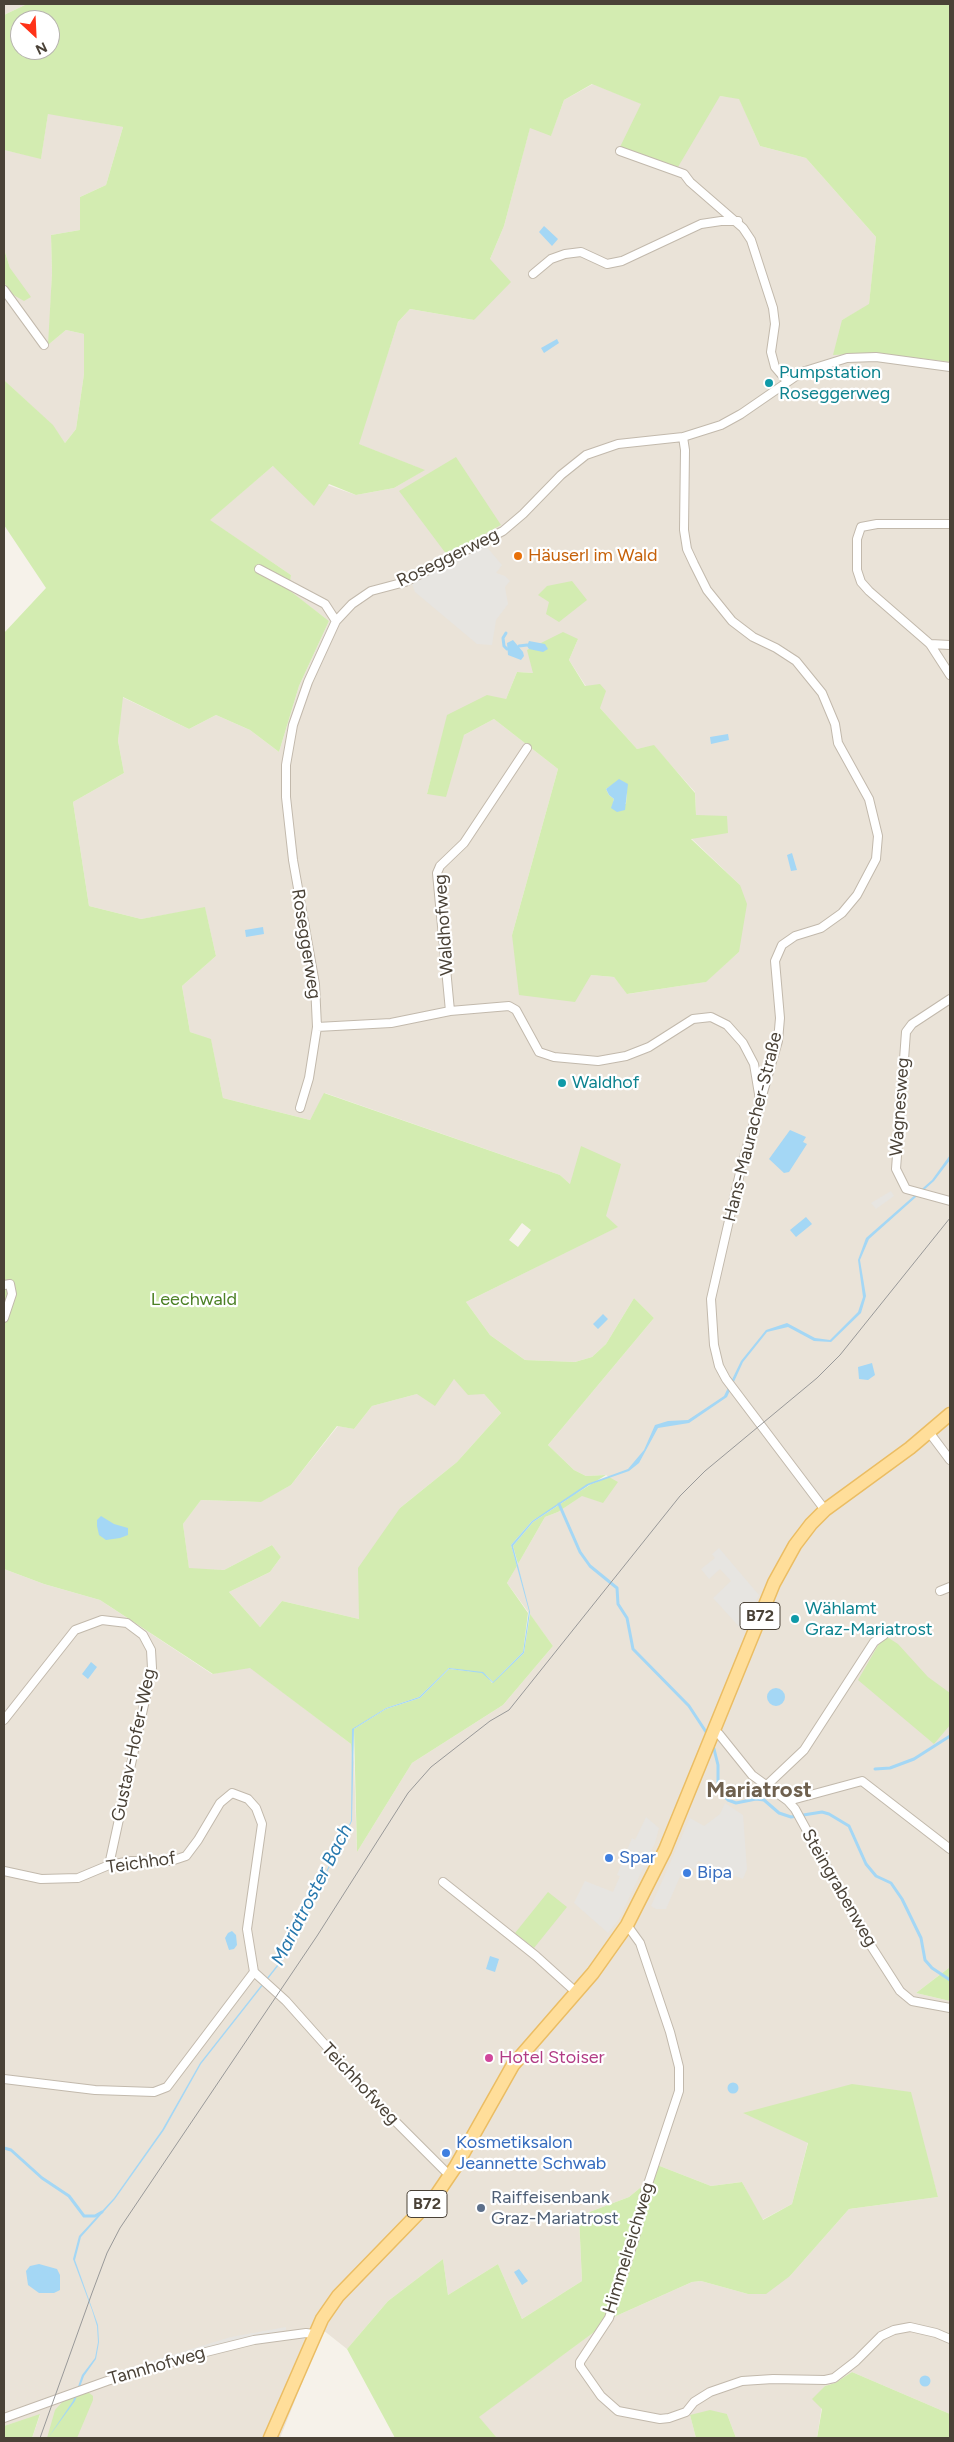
<!DOCTYPE html>
<html>
<head>
<meta charset="utf-8">
<style>
  body { margin:0 }
  #map { position:relative; width:954px; height:2442px; overflow:hidden; background:#f6f2ea; font-family:Figtree,sans-serif }
  canvas { display:block }
  .frame { position:absolute; inset:0; border:5px solid #4a4237; pointer-events:none }
  .north { position:absolute; left:10px; top:10px; width:50px; height:50px; box-sizing:border-box; background:#fff; border:1px solid #b7b3af; border-radius:50%; rotate:155deg; font-size:14px; font-weight:700; line-height:20px; text-align:center; color:#4a4237 }
  .north::after { content:''; display:block; margin:auto; width:18px; height:22px; background:#ff3218; clip-path:polygon(50% 0,100% 100%,50% 72%,0 100%) }
</style>
</head>
<body>
<div id="map">
<canvas width="954" height="2442"></canvas>
<div class="frame"></div>
<div class="north">N</div>
</div>
<script>
const context = document.querySelector('canvas').getContext('2d');
context.lineJoin = 'round';
function fillPath(path, color) { context.fillStyle = color; context.fill(path, 'evenodd'); }
const toPath = rows => new Path2D(rows.map(r => 'M' + r).join(''));
function stroke(path, color, width, dash) { context.strokeStyle = color; context.lineWidth = width; context.lineCap = dash ? 'butt' : 'round'; context.setLineDash(dash || []); context.stroke(path); }
function label(font, color, halo, rows, align = 'center') {
  context.font = font + ' Figtree,sans-serif'; context.lineWidth = 4.5; context.setLineDash([]); context.textBaseline = 'middle'; context.strokeStyle = halo; context.fillStyle = color; for (const [text, x, y, turn = 0] of rows) {
    context.save(); context.translate(x, y); context.rotate((+turn || 0) * Math.PI / 180); context.textAlign = isNaN(turn) ? turn : align; if (halo) context.strokeText(text, 0, 0); context.fillText(text, 0, 0); context.restore();
  }
}
fillPath(toPath([
  [4,4,27,4,4,15],
  [593,84,679,119,720,96,739,98,760,146,806,158,876,237,869,305,842,320,876,353,950,362,950,1967,916,1993,950,2001,950,2414,852,2372,835,2383,825,2386,817,2438,736,2438,727,2414,690,2415,696,2438,497,2438,478,2417,616,2316,692,2282,701,2281,748,2294,790,2276,849,2209,938,2197,922,2141,744,2113,808,2142,792,2204,762,2220,742,2182,711,2186,652,2163,646,2183,629,2197,579,2216,582,2281,522,2319,498,2264,448,2295,443,2259,388,2301,347,2349,323,2330,280,2438,32,2438,40,2415,4,2426,4,1569,44,1584,100,1600,212,1674,250,1667,351,1744,354,1762,357,1852,412,1763,503,1705,553,1646,507,1583,545,1517,558,1512,609,1477,606,1475,586,1476,574,1470,548,1445,654,1318,634,1298,606,1344,592,1357,575,1362,525,1360,490,1335,466,1302,617,1227,560,1175,325,1093,310,1120,223,1098,211,1040,190,1032,182,986,216,956,205,908,141,919,89,906,73,802,124,773,118,741,122,697,189,729,216,715,250,730,279,752,299,686,329,621,288,590,291,575,209,520,273,466,356,495,394,488,424,470,358,444,398,322,410,309,474,320,490,259,504,226,530,127,551,135,564,100],
  [578,639,569,660,600,708,637,749,654,746,695,792,696,815,691,838,740,885,739,952,705,982,628,994,614,977,591,975,512,935,558,769,494,719,464,735,427,794,448,715,506,699,517,672,533,673],
  [48,113,123,127,106,185,80,197,80,230,51,235,52,273,49,344,66,330,84,334,84,374,76,429,65,443,52,425,4,380,4,282,10,293,10,268,4,249,4,150,41,158],
  [454,1379,484,1394,501,1413,457,1462,400,1508,359,1619,282,1601,260,1627,229,1592,270,1572,281,1557,272,1545,224,1570,189,1569,183,1524,201,1500,260,1502,291,1485,338,1426,354,1429,372,1406,417,1394]
]), '#eae3d8');
fillPath(toPath([
  [27,4,950,4,950,362,876,353,833,355,842,320,869,304,876,237,806,158,760,146,739,99,720,96,678,167,620,147,641,104,592,84,564,100,551,136,530,128,504,226,490,259,511,282,474,320,410,309,398,322,359,444,425,470,394,488,356,495,329,484,314,506,273,466,210,520,291,575,289,590,329,621,299,686,279,752,250,730,216,715,189,729,123,697,118,741,124,773,73,802,89,906,141,919,205,907,216,956,182,986,190,1032,211,1039,223,1098,310,1120,324,1093,560,1175,570,1184,581,1146,621,1164,606,1216,618,1227,466,1302,490,1335,525,1360,575,1362,592,1357,606,1344,634,1298,654,1318,548,1445,574,1470,586,1476,606,1475,532,1521,511,1545,517,1566,507,1583,528,1613,523,1652,493,1682,485,1674,492,1683,524,1653,530,1614,553,1646,503,1705,412,1763,357,1852,354,1729,386,1709,420,1698,449,1669,475,1672,449,1668,419,1697,386,1708,353,1729,352,1754,351,1744,250,1668,213,1674,100,1600,44,1584,4,1569,4,633,46,588,4,525,4,380,53,425,65,443,76,429,84,374,84,334,66,330,48,345,52,273,51,235,80,230,80,197,106,185,123,127,48,114,41,159,4,150,4,15],
  [20,20,50,20,50,50,20,50],
  [522,1223,531,1230,518,1247,509,1240],
  [454,1379,468,1395,484,1394,501,1413,457,1462,400,1508,358,1568,359,1619,282,1601,260,1627,229,1592,270,1572,281,1557,272,1545,224,1570,189,1568,183,1524,201,1500,261,1502,291,1485,337,1426,354,1429,372,1406,417,1394,435,1406],
  [4,249,10,268,31,297,24,301,10,293,4,282],
  [456,457,501,525,447,555,399,491],
  [572,581,587,600,559,622,546,614,549,602,538,595,547,586],
  [563,632,578,639,569,660,585,686,600,684,606,691,600,708,637,749,654,745,695,793,696,815,727,816,728,833,691,839,740,885,747,904,739,952,706,982,627,994,614,977,591,975,575,1002,519,995,512,935,558,769,494,719,464,735,446,797,427,794,447,715,487,695,506,699,517,672,533,673,527,650],
  [612,785,627,790,626,804,613,803,614,799,609,795,606,789],
  [609,1477,618,1482,603,1503,582,1496,558,1512,545,1517,518,1564,513,1546,533,1522,589,1485],
  [884,1635,898,1644,928,1677,950,1693,950,1725,934,1744,858,1680],
  [548,1892,567,1907,534,1948,515,1933],
  [950,1967,950,2001,916,1993],
  [852,2084,911,2092,938,2197,849,2209,790,2276,766,2294,748,2294,701,2281,692,2282,616,2316,479,2417,497,2438,395,2438,347,2349,388,2301,443,2259,448,2295,498,2264,522,2319,582,2281,579,2216,629,2197,646,2183,652,2163,711,2186,742,2182,763,2220,792,2204,808,2143,743,2113],
  [852,2372,950,2414,950,2438,817,2438,822,2409,812,2399,825,2386,835,2383],
  [88,2392,93,2396,93,2400,77,2438,47,2438,55,2410,65,2399],
  [710,2410,727,2414,736,2438,696,2438,690,2415],
  [40,2414,32,2438,4,2438,4,2426]
]), '#d3ecb1');
fillPath(toPath([
  [486,546,502,565,496,573,505,576,510,581,505,587,508,604,496,620,492,645,477,644,415,592,412,584],
  [891,1191,894,1196,876,1209,871,1203],
  [719,1548,759,1595,743,1631,713,1598,731,1581,720,1569,709,1579,701,1569,715,1558,712,1554],
  [725,1803,743,1815,747,1869,743,1879,698,1861,695,1869,685,1865,666,1909,656,1909,651,1906,690,1818,704,1826,720,1814],
  [646,1817,659,1828,655,1843,619,1919,608,1933,574,1903,585,1881,613,1892,620,1876,617,1875,632,1838,635,1840],
  [286,2327,286,2330,232,2341,113,2376,112,2373,231,2337]
]), '#e7e5e1');
fillPath(toPath([
  [544,226,558,239,552,246,539,232],
  [557,339,559,343,544,353,541,348],
  [513,640,523,652,524,656,521,660,508,655,507,643],
  [529,641,545,644,548,649,543,652,529,649,527,646],
  [728,734,729,740,711,744,710,737],
  [619,779,628,784,625,810,617,812,611,808,614,799,609,795,606,789],
  [792,853,797,870,791,871,787,855],
  [263,927,264,934,246,937,245,930],
  [790,1130,806,1137,803,1142,807,1144,789,1172,784,1173,769,1159],
  [950,1155,950,1160,934,1181,869,1239,860,1260,866,1296,861,1313,831,1342,814,1341,788,1327,767,1332,743,1362,727,1397,689,1423,658,1428,639,1463,629,1471,589,1485,533,1522,513,1546,530,1612,524,1653,493,1683,482,1673,449,1669,420,1698,386,1709,354,1729,352,1821,286,1956,201,2064,164,2130,115,2199,81,2237,75,2260,98,2325,99,2342,96,2359,84,2376,75,2401,48,2438,73,2401,82,2375,95,2358,98,2342,97,2326,92,2310,73,2259,79,2236,114,2198,162,2130,200,2063,285,1955,351,1821,352,1729,386,1708,419,1697,449,1668,483,1672,493,1682,523,1652,529,1611,511,1545,532,1521,587,1484,628,1469,644,1450,655,1425,668,1421,688,1420,724,1396,741,1361,766,1330,787,1323,815,1338,830,1340,858,1312,863,1297,858,1260,866,1238,932,1180],
  [806,1217,812,1224,796,1237,790,1230],
  [603,1314,608,1319,598,1329,593,1324],
  [872,1363,875,1375,868,1380,859,1379,858,1367],
  [101,1516,114,1524,128,1528,128,1535,120,1538,106,1540,99,1535,97,1526,97,1520],
  [91,1662,97,1667,88,1679,82,1674],
  '767 1697a9 9 0 1 1 18 0a9 9 0 1 1-18 0Z',
  [232,1931,236,1935,237,1945,234,1949,229,1950,225,1938,228,1933],
  [490,1956,499,1959,495,1972,486,1969],
  '727.5 2088a5.5 5.5 0 1 1 11 0a5.5 5.5 0 1 1-11 0Z',
  [39,2264,57,2269,60,2275,60,2290,54,2293,39,2293,28,2285,26,2271,30,2266],
  [519,2269,528,2281,522,2285,514,2272],
  '919.5 2381a5.5 5.5 0 1 1 11 0a5.5 5.5 0 1 1-11 0Z'
]), '#a4d7f5');
stroke(toPath([
  [506,633,503,638,504,646,507,649],
  [519,646,527,645],
  [559,1504,580,1552,590,1566,617,1588,618,1604,627,1618,633,1649,689,1706,708,1735],
  [713,1745,718,1765,718,1785,721,1793,728,1800,736,1803,756,1799,764,1800,779,1813,791,1817,822,1812,829,1814,849,1826,866,1864,876,1876,891,1883,902,1899,921,1938,925,1960,932,1968,950,1980],
  [875,1769,890,1768,914,1759,950,1736],
  [4,2148,11,2150,42,2178,69,2196,84,2216,95,2216,102,2212]
]), '#a4d7f5', 3);
const minor = toPath([
  [620,151,684,174,690,182,743,228,751,240,773,308,775,324,771,352,775,367,787,381],
  [533,274,551,259,565,254,581,252,607,264,622,261,701,224,721,221,738,221],
  [4,290,44,345],
  [683,437,685,450,684,530,687,549,694,564,707,590,732,621,753,637,776,648,796,661,822,693,835,724,838,743,869,799,878,836,876,859,857,895,842,913,821,928,795,936,782,945,775,961,780,1018,778,1041,742,1164,711,1299,714,1345,719,1366,726,1379,825,1510],
  [950,524,877,524,861,527,857,539,857,570,861,582,869,591,930,644,950,675],
  [259,569,325,604,336,621],
  [930,644,950,645],
  [950,999,912,1024,906,1032,896,1169,906,1189,950,1201],
  [450,1011,437,873,440,866,464,843,527,748],
  [317,1027,391,1023,450,1011,509,1006,516,1010,539,1052,554,1057,598,1061,626,1056,649,1047,693,1019,711,1017,727,1025,743,1043,754,1064,760,1100],
  [300,1108,309,1078,317,1027,315,984,293,860,286,797,286,765,293,725,308,682,336,621,352,604,371,591,405,582,503,531,523,514,561,475,586,455,618,444,683,437,721,425,741,414,802,372,847,358,876,357,950,367],
  [4,1285,10,1284,12,1294,4,1318],
  [929,1432,950,1460],
  [940,1591,950,1587],
  [4,1720,75,1630,102,1620,127,1623,143,1635,151,1650,152,1668,109,1865],
  [714,1732,719,1734,752,1775,788,1801,795,1809,866,1938,900,1991,912,2001,950,2008],
  [766,1786,804,1750,874,1642,884,1635],
  [788,1801,862,1781,950,1849],
  [4,1871,41,1879,78,1878,109,1865,131,1861,171,1861,186,1856,198,1840,220,1803,232,1793,248,1799,256,1808,262,1824,247,1929,254,1972,286,2001,377,2103,450,2176],
  [443,1882,536,1956,577,1993],
  [627,1925,640,1943,670,2032,679,2067,679,2091,645,2193,635,2237,609,2318,580,2362,580,2366,601,2396,618,2411,660,2419,669,2418,686,2412,694,2402,710,2392,742,2381,773,2379,825,2380,834,2378,856,2361,881,2336,894,2330,910,2327,936,2333,950,2339],
  [4,2079,95,2090,154,2092,167,2087,254,1972],
  [4,2418,107,2381,202,2353,254,2340,306,2333,314,2334]
]);
const primary = toPath([
  [270,2438,322,2319,338,2296,437,2194,456,2166,513,2065,593,1973,627,1925,665,1850,774,1583,795,1545,811,1524,825,1510,910,1448,950,1414]
]);
stroke(minor, '#c2b9ac', 10);
stroke(primary, '#ebbd63', 15);
stroke(minor, '#fff', 8);
stroke(primary, '#ffde9a', 12);
stroke(toPath([
  [40,2438,92,2293,107,2253,120,2228,317,1936,408,1793,431,1767,490,1721,509,1710,680,1496,705,1471,817,1378,840,1355,950,1218]
]), '#999', 1);
for (const [x, y, r, color] of [
  [769,383,5,"#0f9aa8"],
  [518,556,5,"#e8710a"],
  [562,1083,5,"#0f9aa8"],
  [795,1619,5,"#0f9aa8"],
  [609,1858,5,"#3f7fe0"],
  [687,1873,5,"#3f7fe0"],
  [489,2058,5,"#d1479c"],
  [446,2153,5,"#3f7fe0"],
  [481,2208,5,"#5c6f8a"]
]) { const dot = new Path2D(); dot.arc(x, y, r, 0, 2 * Math.PI); context.fillStyle = color; context.fill(dot); stroke(dot, '#fff', 2); }
for (const [x, y, w] of [
  [760,1616,40],
  [427,2204,40]
]) { const box = new Path2D(); box.roundRect(x - w / 2, y - 13.5, w, 27, 4); context.fillStyle = '#fff'; context.fill(box); stroke(box, '#4a4237', 1); }
label('bold 16px', '#4a4237', null, [
  ["B72",760,1616],
  ["B72",427,2204]
]);
label('18px', '#0d838f', '#fff', [
  ["Pumpstation",779,373],
  ["Roseggerweg",779,394],
  ["Waldhof",572,1083],
  ["Wählamt",805,1609],
  ["Graz-Mariatrost",805,1630]
], 'left');
label('18px', '#c56008', '#fff', [
  ["Häuserl im Wald",528,556]
], 'left');
label('18px', '#4a4237', '#fff', [
  ["Roseggerweg",448,558,-26],
  ["Waldhofweg",444,925,-94],
  ["Roseggerweg",306,944,81],
  ["Wagnesweg",900,1107,-86],
  ["Hans-Mauracher-Straße",753,1127,-76],
  ["Gustav-Hofer-Weg",134,1745,-78],
  ["Teichhof",141,1863,-8],
  ["Steingrabenweg",839,1888,60],
  ["Teichhofweg",360,2084,47],
  ["Himmelreichweg",629,2248,-73],
  ["Tannhofweg",157,2366,-16]
]);
label('18px', '#4c8126', '#fff', [
  ["Leechwald",194,1300]
]);
label('18px', '#366cbe', '#fff', [
  ["Spar",619,1858],
  ["Bipa",697,1873],
  ["Kosmetiksalon",456,2143],
  ["Jeannette Schwab",456,2164]
], 'left');
label('18px', '#b23c85', '#fff', [
  ["Hotel Stoiser",499,2058]
], 'left');
label('18px', '#4e5e75', '#fff', [
  ["Raiffeisenbank",491,2198],
  ["Graz-Mariatrost",491,2219]
], 'left');
label('italic 19px', '#2778ad', '#fff', [
  ["Mariatroster Bach",312,1895,-63]
]);
label('bold 22px', '#6e604e', '#fff', [
  ["Mariatrost",759,1791]
]);
</script>
</body>
</html>
